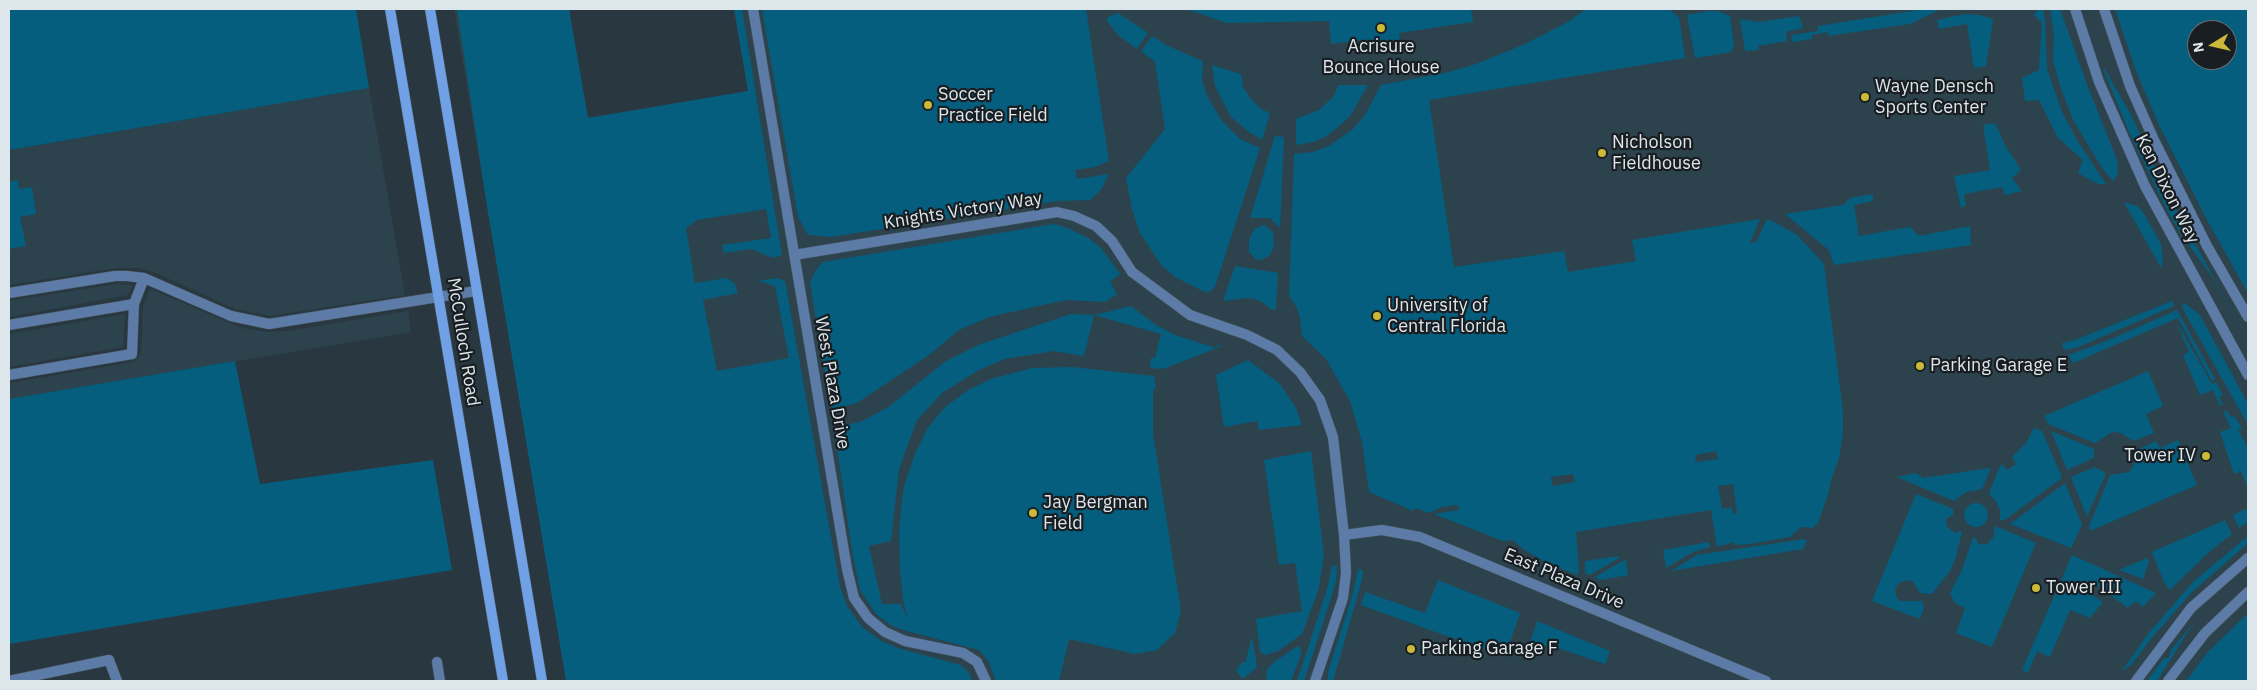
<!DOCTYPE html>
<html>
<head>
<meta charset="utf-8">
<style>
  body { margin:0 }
  #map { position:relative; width:2257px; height:690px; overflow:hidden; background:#293840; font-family:"IBM Plex Sans",sans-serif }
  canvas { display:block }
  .frame { position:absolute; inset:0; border:10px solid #dde6eb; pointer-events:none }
  .north { position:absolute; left:2187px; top:20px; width:50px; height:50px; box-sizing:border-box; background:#181e22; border:1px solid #676e72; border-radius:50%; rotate:261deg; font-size:14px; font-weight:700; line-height:20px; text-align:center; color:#dde6eb }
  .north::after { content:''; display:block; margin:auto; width:18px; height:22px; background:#cbb939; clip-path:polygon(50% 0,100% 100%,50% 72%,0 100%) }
</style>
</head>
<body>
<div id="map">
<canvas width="2257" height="690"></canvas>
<div class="frame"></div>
<div class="north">N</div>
</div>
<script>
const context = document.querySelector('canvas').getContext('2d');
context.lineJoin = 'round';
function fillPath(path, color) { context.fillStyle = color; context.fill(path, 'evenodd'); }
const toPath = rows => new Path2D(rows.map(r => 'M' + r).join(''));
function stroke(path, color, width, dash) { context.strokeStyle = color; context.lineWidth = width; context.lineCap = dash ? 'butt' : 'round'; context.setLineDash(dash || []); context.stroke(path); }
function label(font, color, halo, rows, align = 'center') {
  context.font = font + ' "IBM Plex Sans",sans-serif'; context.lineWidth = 4.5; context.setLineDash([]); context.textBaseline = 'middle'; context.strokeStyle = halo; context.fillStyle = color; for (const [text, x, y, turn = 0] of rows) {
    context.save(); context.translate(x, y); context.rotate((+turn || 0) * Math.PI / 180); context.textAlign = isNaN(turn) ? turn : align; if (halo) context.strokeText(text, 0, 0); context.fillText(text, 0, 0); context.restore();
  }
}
fillPath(toPath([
  [454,9,569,9,588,118,748,91,734,9,2248,9,2248,681,567,681],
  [2197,30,2227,30,2227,60,2197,60],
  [369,88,405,295,270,316,235,309,156,273,139,268,115,268,9,285,9,150],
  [116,284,132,285,128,295,9,317,9,301],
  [150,289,242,328,268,332,287,331,408,311,411,332,9,399,9,383,134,362,141,354,143,305],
  [125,314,123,347,9,367,9,334]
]), '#2c434e');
fillPath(toPath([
  [9,9,356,9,369,88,9,150],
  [457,9,569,9,588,118,748,91,734,9,742,9,782,255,773,258,751,249,724,253,722,245,771,238,766,209,697,220,686,228,695,283,727,278,735,284,738,293,703,300,717,371,789,358,775,286,758,281,777,278,785,281,840,587,847,606,863,628,883,642,901,649,961,665,969,673,972,681,566,681,486,200],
  [762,9,1086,9,1109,161,1095,167,1075,170,1077,179,1109,174,1101,190,1090,200,1057,201,831,237,808,235,798,217],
  [1186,9,1471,9,1473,22,1399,33,1400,42,1371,46,1369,39,1331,44,1329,21,1227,23],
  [1586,9,1668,9,1679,17,1685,58,1429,100,1454,267,1564,251,1568,272,1636,261,1632,240,1760,219,1750,243,1756,242,1766,221,1769,219,1797,235,1824,264,1843,411,1843,433,1839,458,1831,480,1828,495,1818,523,1812,528,1801,527,1790,537,1750,544,1734,545,1733,542,1717,547,1711,510,1576,532,1579,571,1577,575,1547,563,1523,549,1513,540,1503,541,1434,514,1459,510,1458,505,1442,507,1429,513,1415,508,1413,511,1369,492,1362,442,1350,401,1326,359,1302,336,1300,318,1297,308,1289,296,1294,154,1313,152,1329,146,1353,129,1365,115,1381,85,1449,72,1476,64,1523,45,1568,22],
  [1716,451,1718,459,1696,462,1695,455],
  [1573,474,1575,482,1552,486,1551,477],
  [1733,484,1737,513,1733,514,1732,507,1722,509,1718,486],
  [1925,9,1941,9,1910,24,1828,36,1827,32,1812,35,1812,39,1792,42,1791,35,1818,31,1818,26],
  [2038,9,2043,9,2045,20,2047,69,2062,112,2077,140,2106,184,2098,184,2078,173,2083,160,2058,138,2039,100,2025,101,2022,78,2039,70,2042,23,2034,15],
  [2050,9,2060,9,2086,82,2117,160,2118,173,2113,181,2102,168,2073,120,2060,86,2053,61,2054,36],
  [2115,9,2248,9,2248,293,2207,220,2159,125,2136,71],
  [2197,30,2227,30,2227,60,2197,60],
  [1709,11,1717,11,1730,16,1734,45,1731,52,1695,58,1687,15],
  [1118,13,1148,33,1137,49,1119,36,1107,21,1108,17],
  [1965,14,1979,15,1993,19,1986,66,1974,68,1967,24,1939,29,1937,20],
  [1799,16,1803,28,1786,32,1787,41,1758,46,1759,50,1745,51,1740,19,1759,22],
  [1152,36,1168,46,1203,61,1202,80,1207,96,1222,121,1240,139,1260,148,1215,287,1207,293,1175,277,1162,266,1140,233,1132,209,1126,178,1165,129,1155,62,1141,51],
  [1212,65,1241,74,1243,87,1251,99,1261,109,1270,113,1262,140,1249,132,1231,117,1215,86],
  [2104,68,2131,115,2167,193,2247,338,2213,278,2181,234,2168,212,2130,134,2103,69],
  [1338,85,1368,85,1350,116,1337,128,1325,137,1314,142,1296,145,1296,119,1319,110,1334,96],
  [1995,123,2005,145,2021,170,2012,178,2022,191,2005,195,2002,187,1964,194,1966,205,1961,208,1954,176,1990,170,1983,125],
  [1275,136,1284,137,1280,228,1270,218,1250,218],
  [18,180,19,189,32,187,36,214,20,217,26,246,9,249,9,182],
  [1873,194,1873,201,1854,205,1859,236,1910,227,1919,236,1970,226,1971,245,1834,265,1829,250,1785,214,1843,205,1850,198],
  [2124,202,2137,206,2143,212,2161,244,2163,259,2161,268],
  [1054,224,1068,228,1088,238,1101,248,1120,274,1110,282,1117,294,1105,302,1066,300,989,317,959,330,929,355,857,403,833,409,830,404,810,283,815,271,823,262],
  [1264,225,1273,232,1274,247,1269,256,1261,260,1257,260,1249,252,1249,240,1254,229],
  [1235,266,1278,273,1276,310,1271,309,1262,302,1255,299,1247,298,1223,301],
  [2172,301,2174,306,2076,348,2064,350,2062,343,2072,341],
  [2184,303,2200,315,2248,404,2248,425,2184,311,2182,305],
  [1131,306,1156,325,1175,335,1216,348,1218,345,1222,346,1166,368,1156,369,1150,367,1151,358,1155,358,1161,334,1094,315,1084,356,1054,351,1005,359,979,370,942,393,917,420,899,469,891,541,869,546,882,604,901,604,908,621,903,599,900,571,899,530,901,508,904,486,915,454,927,429,944,408,968,390,991,379,1032,368,1072,367,1154,376,1156,388,1153,390,1153,434,1181,611,1175,633,1157,650,1135,654,1069,639,1059,681,996,681,988,660,979,650,907,631,892,626,876,614,860,590,852,551,834,427,860,422,887,408,946,361,978,345,1071,314,1094,315],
  [2177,310,2215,379,2212,381,2178,318,2073,363,2068,355,2109,340],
  [2176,321,2212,384,2216,382,2223,395,2219,397,2223,404,2220,406,2213,390,2200,395,2183,355,2189,352],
  [1248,360,1280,384,1296,408,1302,425,1259,430,1257,421,1224,427,1216,375],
  [235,361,260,484,433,460,452,570,9,644,9,399],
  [2148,371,2163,406,2146,414,2154,433,2133,441,2121,433,2112,432,2095,443,2048,424,2044,416],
  [2227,411,2231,417,2234,416,2242,428,2238,430,2248,448,2248,489,2241,471,2234,474,2220,432,2231,428,2223,412],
  [2034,428,2042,431,2062,478,2005,520,2000,520,2000,511,1996,501,1989,494,1999,468,2002,464,2007,470,2016,464,2012,457,2026,443],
  [2051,431,2094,449,2094,458,2067,470],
  [2178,440,2197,485,2090,531,2089,526,2110,475,2129,472,2133,467,2137,450,2156,441,2160,448],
  [1311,451,1324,555,1318,591,1302,634,1278,651,1266,655,1260,652,1256,619,1302,611,1295,563,1279,565,1264,460],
  [2095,467,2106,473,2087,517,2071,477],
  [1989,468,1990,470,1982,489,1966,492,1954,501,1897,477,1916,473,1923,478],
  [2065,483,2082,525,2071,548,2010,524],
  [1916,494,1953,509,1953,515,1947,518,1946,525,1953,532,1957,533,1960,530,1962,532,1955,560,1950,571,1932,594,1920,593,1913,582,1909,580,1900,582,1895,588,1896,596,1900,601,1922,601,1924,608,1920,619,1872,601],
  '1964 515a12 12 0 1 1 24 0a12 12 0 1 1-24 0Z',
  [2248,508,2248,522,2239,528,2233,515],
  [2225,520,2232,534,2209,552,2170,590,2164,582,2152,552],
  [1995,526,2036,543,1992,647,1956,633,1965,608,1955,603,1950,593,1962,570,1973,537,1976,538,1978,544,1987,544,1993,538],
  [2248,536,2248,543,2191,593,2150,640,2132,664,2121,672,2148,634,2193,582],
  [1804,539,1807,541,1803,549,1671,571,1697,555],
  [1709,542,1710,547,1693,552,1666,568,1663,550],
  [2072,555,2156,593,2143,607,2135,601,2128,608,2092,582,2079,587,2103,602,2090,618,2070,610,2050,657,2037,651,2028,673,2022,670],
  [1619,556,1619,558,1590,575,1585,573,1585,561],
  [2147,558,2149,561,2143,579,2119,570],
  [1626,559,1628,575,1600,580,1595,577],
  [1332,566,1337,566,1336,581,1330,601,1304,681,1297,681,1327,590],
  [1358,569,1363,570,1362,580,1333,681,1328,681,1328,672,1352,597],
  [1438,580,1520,613,1505,657,1361,605,1365,592,1425,613],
  [2248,613,2248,681,2186,681,2207,653],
  [1537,621,1610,651,1605,664,1549,645,1528,649],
  [2194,622,2157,681,2147,681,2164,658,2169,658,2171,650],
  [1252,637,1257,667,1243,679,1236,671,1242,662,1245,663],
  [1298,646,1301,649,1301,655,1291,681,1266,681,1267,669,1274,662]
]), '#055e7e');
const minor = toPath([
  [753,9,847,569,854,598,868,618,885,632,905,641,963,653,977,662,986,681],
  [2075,9,2099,82,2145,186,2248,375],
  [2104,9,2130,86,2154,140,2207,246,2248,317],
  [794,255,1057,212,1074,216,1096,226,1112,241,1132,272,1190,315,1247,335,1277,350,1300,372,1320,400,1333,437,1344,535,1346,573,1343,598,1315,681],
  [9,293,115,276,127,276,144,278,231,316,269,324,476,291],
  [9,325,134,304,144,278],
  [9,375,132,354,134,304],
  [1344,535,1382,530,1420,537,1766,681],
  [437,662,440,681],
  [9,681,109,660,117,681],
  [2136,681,2191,608,2248,558],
  [2168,681,2205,633,2248,592]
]);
const secondary = toPath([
  [390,9,503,681],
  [430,9,542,681]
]);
stroke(minor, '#46545b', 11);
stroke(secondary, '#46545b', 11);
stroke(minor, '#5c7ba6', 10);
stroke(secondary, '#70a0e5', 10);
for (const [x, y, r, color] of [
  [1381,28,5,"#cbb939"],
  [1865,97,5,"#cbb939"],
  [928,105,5,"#cbb939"],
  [1602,153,5,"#cbb939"],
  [1377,316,5,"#cbb939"],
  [1920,366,5,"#cbb939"],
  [2206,456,5,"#cbb939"],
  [1033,513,5,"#cbb939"],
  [2036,588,5,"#cbb939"],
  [1411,649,5,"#cbb939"]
]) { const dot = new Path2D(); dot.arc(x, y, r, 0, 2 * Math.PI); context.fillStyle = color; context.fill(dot); stroke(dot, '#181e22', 2); }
label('18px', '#dde6eb', '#181e22', [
  ["Acrisure",1381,47,"center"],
  ["Bounce House",1381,68,"center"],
  ["Wayne Densch",1875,87],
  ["Sports Center",1875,108],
  ["Soccer",938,95],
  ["Practice Field",938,116],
  ["Nicholson",1612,143],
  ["Fieldhouse",1612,164],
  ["University of",1387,306],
  ["Central Florida",1387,327],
  ["Parking Garage E",1930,366],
  ["Tower IV",2196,456,"right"],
  ["Jay Bergman",1043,503],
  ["Field",1043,524],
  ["Tower III",2046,588],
  ["Parking Garage F",1421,649]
], 'left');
label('18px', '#dde6eb', '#181e22', [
  ["Ken Dixon Way",2167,189,63],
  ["Knights Victory Way",963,211,-9],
  ["McCulloch Road",463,342,81],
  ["West Plaza Drive",832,383,80],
  ["East Plaza Drive",1564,579,23]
]);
</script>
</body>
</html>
